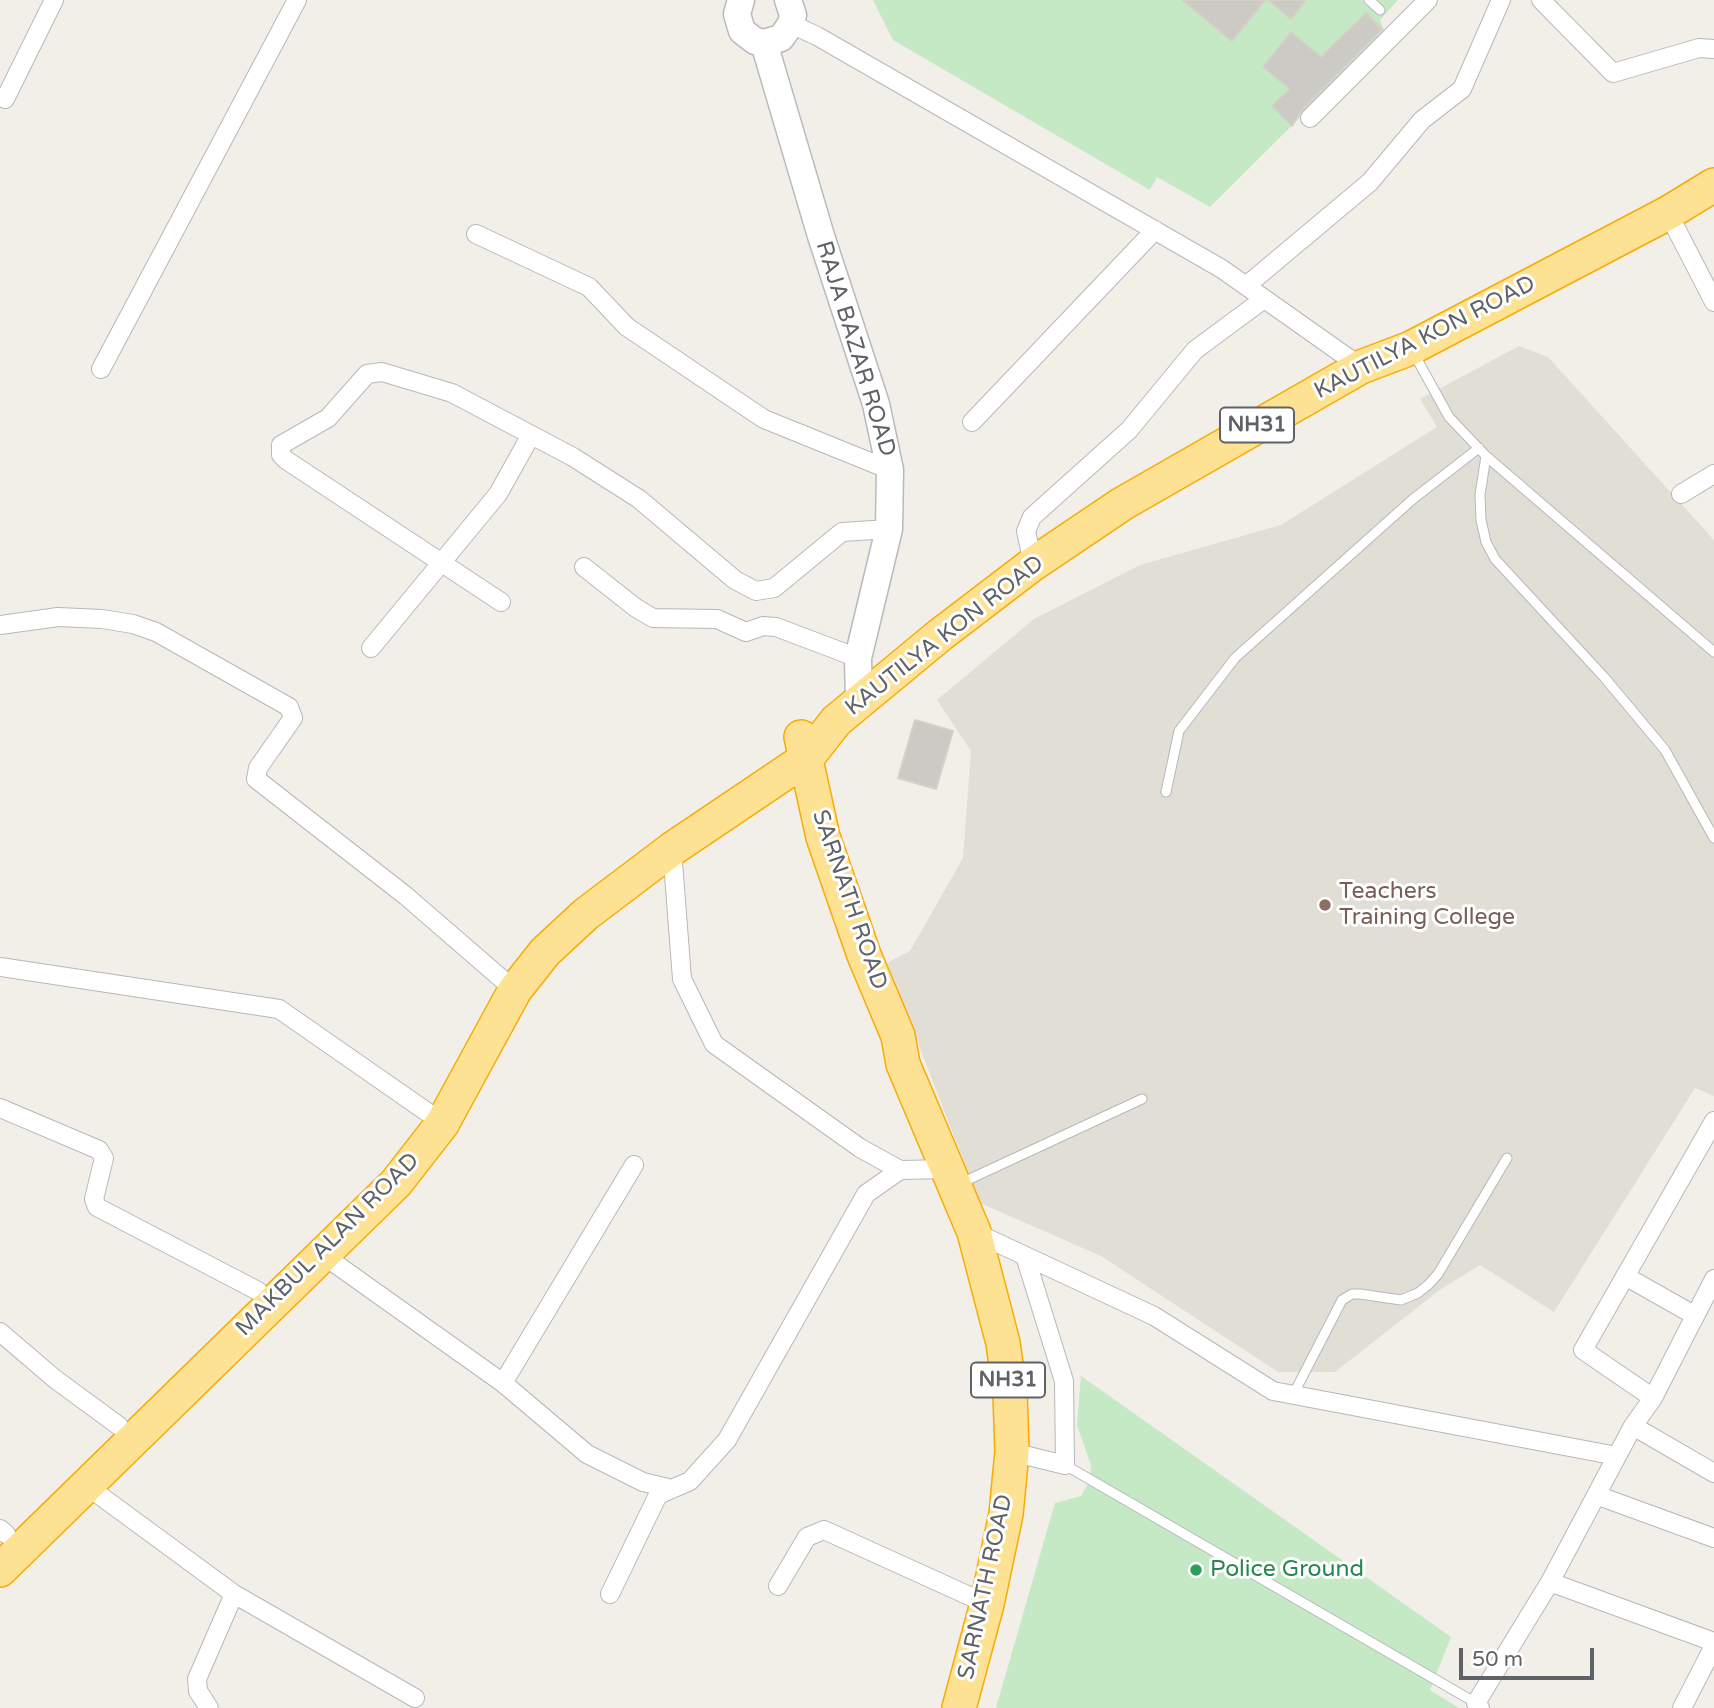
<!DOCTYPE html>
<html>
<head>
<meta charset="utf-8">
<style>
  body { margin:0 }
  #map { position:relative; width:1714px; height:1708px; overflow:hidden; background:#f1efe8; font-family:"Varela Round",sans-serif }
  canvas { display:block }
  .scale { position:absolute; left:1459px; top:1648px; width:135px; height:32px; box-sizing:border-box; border:4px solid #5f6368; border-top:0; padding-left:9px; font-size:21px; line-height:24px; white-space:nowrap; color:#5f6368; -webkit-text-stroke:5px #fff; paint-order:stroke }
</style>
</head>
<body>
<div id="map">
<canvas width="1714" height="1708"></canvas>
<div class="scale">50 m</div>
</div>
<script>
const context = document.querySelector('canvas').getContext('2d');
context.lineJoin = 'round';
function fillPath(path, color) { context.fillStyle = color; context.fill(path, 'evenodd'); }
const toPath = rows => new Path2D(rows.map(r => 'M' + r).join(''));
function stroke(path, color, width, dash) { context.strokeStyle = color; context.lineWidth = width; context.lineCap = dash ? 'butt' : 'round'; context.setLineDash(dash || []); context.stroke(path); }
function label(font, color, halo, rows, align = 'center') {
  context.font = font + ' "Varela Round",sans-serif'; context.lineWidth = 6; context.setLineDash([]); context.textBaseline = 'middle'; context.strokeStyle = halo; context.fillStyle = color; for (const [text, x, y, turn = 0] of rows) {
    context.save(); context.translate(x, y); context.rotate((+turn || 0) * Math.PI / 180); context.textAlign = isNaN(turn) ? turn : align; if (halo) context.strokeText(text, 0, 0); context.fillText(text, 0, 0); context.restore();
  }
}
fillPath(toPath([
  [1519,346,1548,357,1714,540,1714,1096,1695,1088,1554,1312,1480,1265,1441,1289,1335,1372,1278,1372,1101,1256,980,1203,887,963,910,951,963,858,971,751,937,700,1034,619,1140,565,1281,525,1437,427,1420,399]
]), '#e1ded6');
fillPath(toPath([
  [873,0,1398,0,1380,20,1385,33,1210,207,1157,177,1150,190,893,40],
  [1081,1376,1451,1637,1430,1690,1459,1708,996,1708,1055,1503,1081,1496,1090,1480,1091,1465,1077,1425]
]), '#c5e8c5');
const building = toPath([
  [1182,0,1265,0,1232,41,1182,0],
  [1268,0,1306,0,1291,19,1268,0],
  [1366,13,1382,29,1302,110,1292,126,1272,106,1290,89,1263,67,1291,32,1321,57,1366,13],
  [915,720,953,731,936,789,898,778,915,720]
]);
fillPath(building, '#cccac5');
stroke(building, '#d6d1c6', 2);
const lane = toPath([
  [1369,0,1380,10],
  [1413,352,1449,417,1486,456,1714,652],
  [1486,456,1480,495,1481,520,1486,542,1495,559,1604,677,1665,750,1714,838],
  [1166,792,1179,731,1235,658,1413,499,1479,448],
  [959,1184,1142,1099],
  [1293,1395,1342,1300,1352,1294,1360,1294,1401,1300,1418,1293,1428,1285,1438,1274,1507,1158],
  [1065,1465,1476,1703]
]);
const street = toPath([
  [1541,0,1613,73,1699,48,1714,49],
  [791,24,817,36,1222,269,1361,367],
  [5,99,54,0],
  [1310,118,1428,0],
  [1668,213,1714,302],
  [476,234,589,287,627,327,764,419,890,470],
  [1246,286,1370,182,1422,120,1462,89,1501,0],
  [101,369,297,0],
  [972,422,1155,230],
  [1681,494,1714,474],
  [1033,564,1026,531,1032,517,1129,430,1195,350,1264,299],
  [584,567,636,608,653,618,717,619,746,632,763,626,776,627,858,658],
  [501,602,286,460,281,455,281,445,328,418,367,374,382,372,452,393,573,457,639,499,735,580,756,591,774,588,842,532,889,529],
  [0,625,58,617,102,619,133,624,156,632,289,707,293,718,258,768,256,779,406,896,503,980],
  [371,648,498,494,531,435],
  [672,849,682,979,714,1044,860,1148,900,1170],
  [0,967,279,1009,427,1112],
  [0,1108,99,1150,104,1158,94,1199,97,1207,258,1291],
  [974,1232,1154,1316,1273,1391,1617,1456],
  [323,1255,503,1383,587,1454,643,1482,672,1489],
  [1625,1276,1694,1315],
  [0,1332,55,1379,119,1426],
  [503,1383,634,1165],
  [1653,1398,1583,1350,1714,1121],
  [1633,1426,1714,1473],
  [1012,1452,1065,1465,1064,1381,1025,1256],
  [87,1486,234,1594,415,1698],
  [1596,1495,1714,1538],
  [0,1529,6,1534],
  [1550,1582,1714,1642],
  [778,1586,807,1537,824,1530,987,1604],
  [610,1594,658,1495,690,1481,727,1440,866,1194,900,1170,949,1169],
  [209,1708,198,1691,197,1679,234,1594],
  [1480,1708,1476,1703,1550,1582,1633,1426,1653,1398,1714,1279],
  [1682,1708,1714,1646]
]);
const secondary = toPath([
  [741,0,737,14,742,31,755,41,764,43,781,38,791,24,793,15,788,0],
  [764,43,821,236,876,404,890,470,889,529,858,658,859,702]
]);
const highway = toPath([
  [801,737,823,837,864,955,898,1036,903,1064,974,1232,1003,1343,1010,1393,1012,1452,1006,1514,987,1604,959,1708],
  [0,1570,396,1183,442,1124,515,990,545,952,586,914,672,849,807,758,836,721,940,635,1033,564,1122,504,1361,367,1411,348,1668,213,1714,185]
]);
stroke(lane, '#b5b8bc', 11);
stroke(street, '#b5b8bc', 20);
stroke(secondary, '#b6babf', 29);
stroke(highway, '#f9ab00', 36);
stroke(lane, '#fff', 9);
stroke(street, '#fff', 18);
stroke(secondary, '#fff', 26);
stroke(highway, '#fde293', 33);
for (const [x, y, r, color] of [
  [1325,905,7,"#8d6e63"],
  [1196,1570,7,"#2e9e5b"]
]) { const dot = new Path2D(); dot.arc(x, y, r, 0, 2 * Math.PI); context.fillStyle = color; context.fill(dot); stroke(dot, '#fff', 2.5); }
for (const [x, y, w] of [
  [1257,425,74],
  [1008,1380,74]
]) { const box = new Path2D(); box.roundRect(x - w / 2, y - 17.5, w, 35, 5); context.fillStyle = '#fff'; context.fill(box); stroke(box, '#5f6368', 2); }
label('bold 21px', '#5f6368', null, [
  ["NH31",1257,425],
  ["NH31",1008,1380]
]);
label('23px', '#5f6368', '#fff', [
  ["KAUTILYA KON ROAD",1425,338,-27],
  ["RAJA BAZAR ROAD",855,349,73],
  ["KAUTILYA KON ROAD",945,636,-38],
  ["SARNATH ROAD",849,900,71],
  ["MAKBUL ALAN ROAD",328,1245,-45],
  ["SARNATH ROAD",986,1587,-78]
]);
label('23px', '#785e54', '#fff', [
  ["Teachers",1339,892],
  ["Training College",1339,918]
], 'left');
label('23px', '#27864d', '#fff', [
  ["Police Ground",1210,1570]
], 'left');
</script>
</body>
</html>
